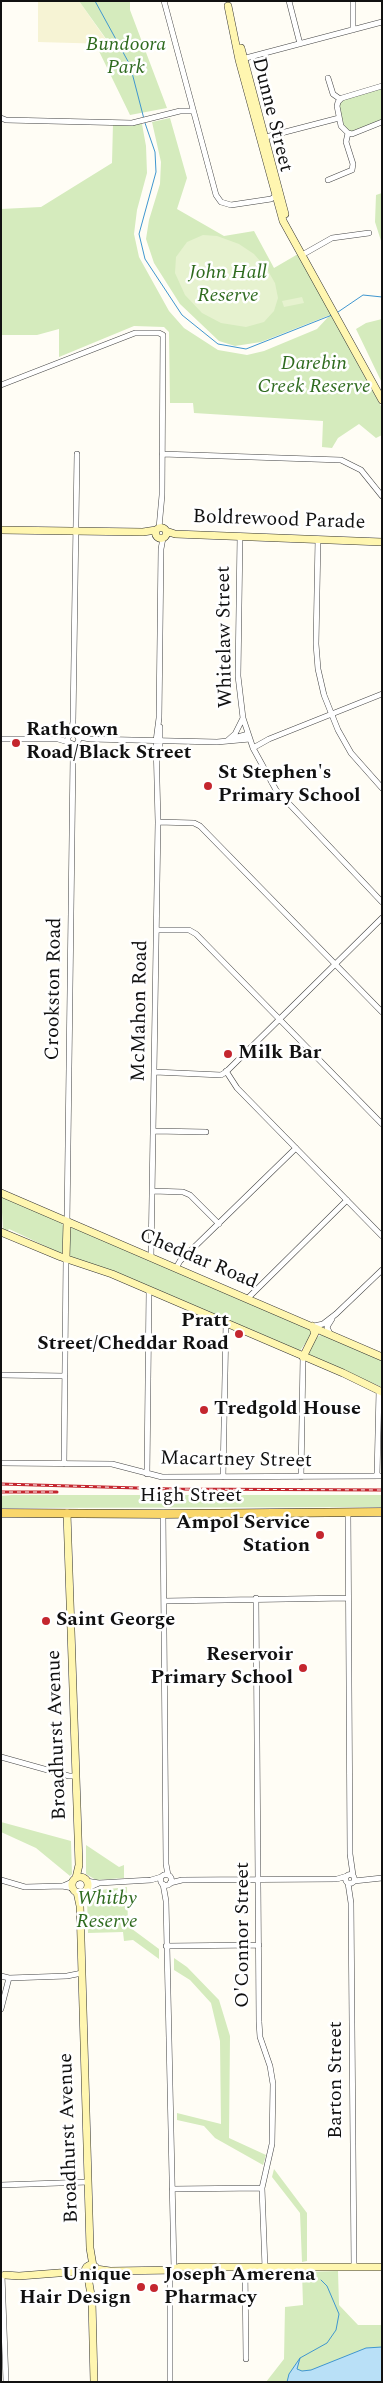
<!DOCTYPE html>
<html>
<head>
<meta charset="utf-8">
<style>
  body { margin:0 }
  #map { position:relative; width:383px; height:2383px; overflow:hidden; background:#fffdf5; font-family:Spectral,serif }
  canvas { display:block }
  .frame { position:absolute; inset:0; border:2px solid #111; pointer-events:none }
</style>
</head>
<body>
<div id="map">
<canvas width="383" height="2383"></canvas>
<div class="frame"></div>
</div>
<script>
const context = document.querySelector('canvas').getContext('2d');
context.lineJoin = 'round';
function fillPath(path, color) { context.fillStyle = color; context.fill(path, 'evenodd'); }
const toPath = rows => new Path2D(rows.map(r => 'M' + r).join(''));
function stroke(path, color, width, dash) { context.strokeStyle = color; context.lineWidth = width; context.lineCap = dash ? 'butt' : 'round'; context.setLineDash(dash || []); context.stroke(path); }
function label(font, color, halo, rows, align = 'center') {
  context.font = font + ' Spectral,serif'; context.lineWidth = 5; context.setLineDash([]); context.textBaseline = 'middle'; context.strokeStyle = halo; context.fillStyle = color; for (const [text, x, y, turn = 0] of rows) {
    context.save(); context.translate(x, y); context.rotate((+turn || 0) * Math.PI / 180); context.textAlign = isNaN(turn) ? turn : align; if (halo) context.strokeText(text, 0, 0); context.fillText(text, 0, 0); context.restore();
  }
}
fillPath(toPath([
  [38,1,79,1,109,44,38,42]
]), '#f6f3d4');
fillPath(toPath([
  [79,1,130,1,130,10,167,108,130,115,96,45,109,43],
  [382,88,382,121,352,132,346,131,339,110,339,103,343,99],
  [170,118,187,178,177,209,224,236,254,231,274,268,298,254,382,408,382,435,376,438,359,424,338,438,332,448,322,447,323,421,194,413,193,403,170,403,169,332,164,327,134,326,59,357,59,329,37,335,1,335,1,209,41,207,112,163,113,123,142,124,146,146,147,173,137,210,134,234,139,257,169,311,184,328,218,350,247,355,264,351,317,329,330,315,261,342,235,346,219,341,180,304,154,263,146,239,149,220,160,184,161,162,152,122],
  [382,193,382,244,375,222,376,195],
  [382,319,382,383,356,329,366,323],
  [1,1195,62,1222,64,1231,62,1254,9,1229,7,1231,3,1229],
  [72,1227,313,1329,310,1337,299,1352,72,1258,69,1255,70,1230],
  [322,1334,382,1359,382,1387,308,1356,307,1354,316,1338],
  [12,1495,382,1495,382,1507,1,1508,1,1496],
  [1,1822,71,1841,72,1874,70,1876,36,1848,1,1832],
  [86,1845,119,1867,124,1865,124,1878,96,1880,86,1874],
  [127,1887,128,1926,159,1949,159,1959,133,1940,124,1941,123,1932,88,1933,87,1897,92,1891],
  [174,1958,187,1967,219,2000,230,2036,229,2138,266,2155,263,2165,215,2138,204,2126,177,2120,177,2113,221,2124,220,2041,211,2003,190,1980,174,1970],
  [274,2169,307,2213,307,2261,302,2262,300,2213,272,2177],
  [338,2271,339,2305,358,2325,382,2325,382,2382,266,2382,284,2359,285,2307,303,2305,302,2272]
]), '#d5ebbd');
fillPath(toPath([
  [203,235,217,236,239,244,254,254,267,269,275,283,278,298,274,311,264,322,246,327,221,323,202,313,185,295,175,273,176,257,187,242],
  [302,297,304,303,284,307,282,301]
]), '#e6f2cf');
const water = toPath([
  [382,2347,382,2382,287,2382,289,2374,300,2358,297,2369,302,2371,311,2370,366,2348,382,2347]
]);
fillPath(water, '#b9e0f7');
stroke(water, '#3f96cf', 1);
stroke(toPath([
  [95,1,130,65,144,119],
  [145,123,155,152,156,172,139,234,145,259,182,315,218,344,246,349,332,315],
  [338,312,363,295,382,297],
  [300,2358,327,2343,336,2330,339,2314,327,2286,321,2280]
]), '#3f96cf', 1);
const street = toPath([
  [164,1,216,195,221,202,231,205,271,199,277,195],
  [289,1,300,44],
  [353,1,353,30],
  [242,59,382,22],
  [328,78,333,94,340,99],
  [382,86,342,98,338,102,337,106,341,126,348,133,352,134,382,122],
  [1,118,6,120,132,123,180,111,193,111],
  [262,138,339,118],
  [328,180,352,170,353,164,346,142,348,133],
  [302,255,332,238,369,233],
  [1,385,135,333,159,333,163,335,162,495,159,528],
  [162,454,341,460,361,470,382,496],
  [240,536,238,676,243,718,253,748,276,790,382,902],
  [318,539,316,644,318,669,324,695,338,730,351,753,382,788],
  [71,734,73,722,77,454],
  [79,737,90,739,217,742,250,739],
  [1,739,58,739,68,742],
  [231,739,248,734],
  [227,741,235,734,243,718],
  [253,748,269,739,382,694],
  [74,751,79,739,76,734,71,734,68,737,68,742,75,745],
  [160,754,160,727],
  [158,822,194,823,200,826,382,1012],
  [157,930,189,930,196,934,382,1124],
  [226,1071,237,1088,382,1236],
  [155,1072,221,1075,226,1072,382,918],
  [154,1131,206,1132],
  [153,1191,183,1192,190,1195,219,1224],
  [67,1222,73,757,71,745],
  [151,1257,158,822,156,741,159,718,161,549,163,538],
  [176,1268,180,1261,296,1148],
  [248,1298,347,1200],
  [314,1326,323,1324,336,1314,382,1270],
  [330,1334,327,1327,332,1319],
  [1,1375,65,1376],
  [1,1463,112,1464,162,1477,382,1476],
  [64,1464,66,1259],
  [147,1474,149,1290],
  [377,1476,379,1391],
  [223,1477,226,1323],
  [301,1477,303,1357],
  [348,1512,350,1854,353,1875],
  [163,1514,166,1864,168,1875],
  [256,1598,259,2022,260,2037,270,2066,273,2084,272,2144,262,2188,265,2268],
  [164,1601,348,1598],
  [1,1757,69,1776,76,1776],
  '345.5 1879a4.5 4.5 0 1 1 9 0a4.5 4.5 0 1 1-9 0Z',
  '160.5 1880a5.5 5.5 0 1 1 11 0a5.5 5.5 0 1 1-11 0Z',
  [1,1880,25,1887,62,1886,73,1888],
  [86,1881,99,1883,151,1880,161,1877],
  [354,1881,382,1878],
  [170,1883,182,1880,337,1879,347,1876],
  [348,1883,351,1903,354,2267],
  [163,1884,166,1901,174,2269],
  [63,1886,72,1882],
  [86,1889,99,1883],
  [166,1946,259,1945],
  [1,1976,9,1978,67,1976,82,1973],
  [1,2009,9,1978],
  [1,2185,88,2182],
  [172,2189,262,2188],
  [245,2268,246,2359],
  [170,2269,170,2382],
  [2,2275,6,2382]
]);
const secondary = toPath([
  [228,6,239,60,283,221,382,400],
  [241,48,285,214],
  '155.5 533a5.5 5.5 0 1 1 11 0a5.5 5.5 0 1 1-11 0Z',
  [1,530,143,532,156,530],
  [166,531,175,534,382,542],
  [1,1193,382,1357],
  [1,1232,61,1257,112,1274,343,1373,382,1392],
  [66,1259,67,1222],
  [303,1357,315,1333,312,1326],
  [67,1513,79,1865,76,1878],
  '72 1885a8 8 0 1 1 16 0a8 8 0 1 1-16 0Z',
  [77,1892,80,1906,90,2248,93,2266],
  '85 2271a6 6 0 1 1 12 0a6 6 0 1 1-12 0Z',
  [96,2269,110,2271,177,2270],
  [174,2269,180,2267,382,2267],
  [5,2275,19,2276,71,2272,86,2274],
  [88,2277,92,2301,94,2382]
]);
const primary = toPath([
  [1,1513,163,1514,382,1512]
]);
stroke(street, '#444', 6);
stroke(secondary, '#333', 8);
stroke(primary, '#222', 9);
stroke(street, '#fff', 5);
stroke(secondary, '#fff6b0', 7);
stroke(primary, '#f9d66b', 8);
const rail = toPath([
  [1,1484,172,1489,382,1490],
  [1,1492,57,1492]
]);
stroke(rail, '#c4262e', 3);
stroke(rail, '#fff', 1, [4]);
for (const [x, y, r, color] of [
  [16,743,5,"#c4262e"],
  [208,786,5,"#c4262e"],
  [228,1054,5,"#c4262e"],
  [239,1334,5,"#c4262e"],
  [204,1410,5,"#c4262e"],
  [320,1535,5,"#c4262e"],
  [46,1621,5,"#c4262e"],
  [303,1668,5,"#c4262e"],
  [141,2287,5,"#c4262e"],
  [154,2288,5,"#c4262e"]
]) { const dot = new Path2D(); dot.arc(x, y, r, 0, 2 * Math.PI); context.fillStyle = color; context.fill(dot); stroke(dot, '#fff', 2); }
label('italic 20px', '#2f6b1f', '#fff', [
  ["Bundoora",126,46],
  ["Park",126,69],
  ["John Hall",228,274],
  ["Reserve",228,297],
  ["Darebin",314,365],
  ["Creek Reserve",314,388],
  ["Whitby",107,1900],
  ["Reserve",107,1923]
]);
label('20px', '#111', '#fff', [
  ["Dunne Street",271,115,76],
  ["Boldrewood Parade",279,521,2],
  ["Whitelaw Street",226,637,-91],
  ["Crookston Road",55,989,-89],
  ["McMahon Road",141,1011,-89],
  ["Cheddar Road",198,1260,23],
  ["Macartney Street",236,1461,1],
  ["High Street",191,1497],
  ["Broadhurst Avenue",58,1735,-92],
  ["O'Connor Street",244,1935,-90],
  ["Barton Street",337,2080,-90],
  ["Broadhurst Avenue",70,2138,-92]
]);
label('bold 20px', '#111', '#fff', [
  ["Rathcown",26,731],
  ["Road/Black Street",26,754],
  ["St Stephen's",218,774],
  ["Primary School",218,797],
  ["Milk Bar",238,1054],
  ["Pratt",229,1322,"right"],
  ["Street/Cheddar Road",229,1345,"right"],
  ["Tredgold House",214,1410],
  ["Ampol Service",310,1524,"right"],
  ["Station",310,1547,"right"],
  ["Saint George",56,1621],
  ["Reservoir",293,1656,"right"],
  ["Primary School",293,1679,"right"],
  ["Unique",131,2276,"right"],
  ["Hair Design",131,2299,"right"],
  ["Joseph Amerena",164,2276],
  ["Pharmacy",164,2299]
], 'left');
</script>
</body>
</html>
